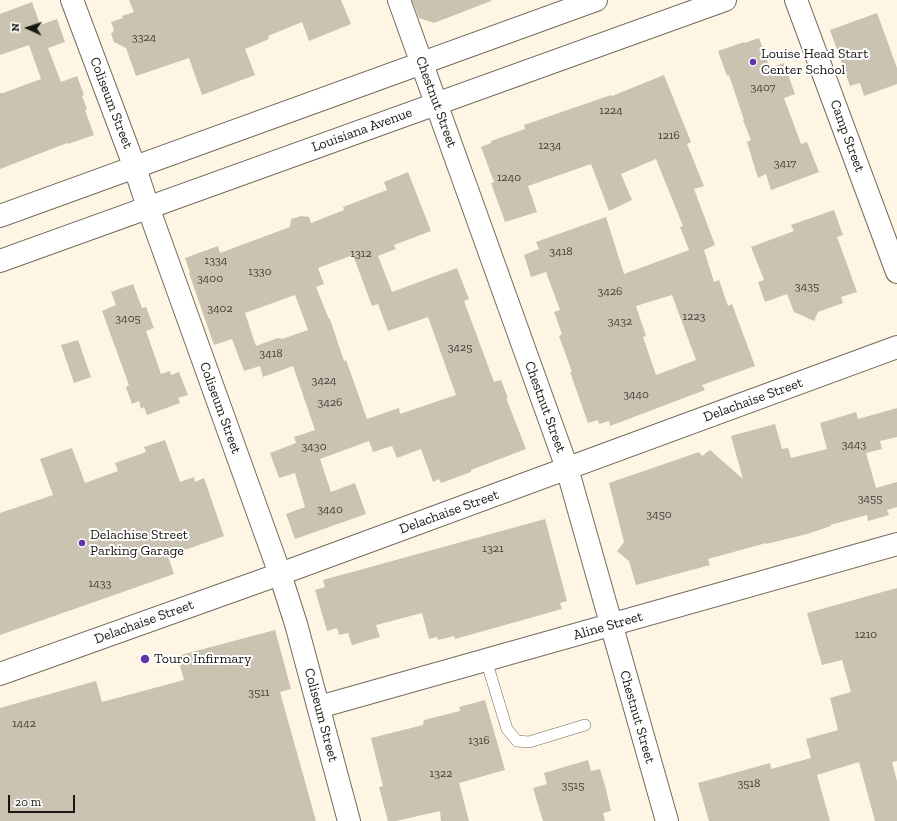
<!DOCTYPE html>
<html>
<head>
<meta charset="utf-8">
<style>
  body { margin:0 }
  #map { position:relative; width:897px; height:821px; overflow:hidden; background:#fef5e4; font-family:"Zilla Slab",serif }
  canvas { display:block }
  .north { position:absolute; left:8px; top:8px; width:40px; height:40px; -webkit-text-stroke:3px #fff; paint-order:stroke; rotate:273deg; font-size:11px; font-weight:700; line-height:16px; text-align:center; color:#191711 }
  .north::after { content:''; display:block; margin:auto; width:14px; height:18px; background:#191711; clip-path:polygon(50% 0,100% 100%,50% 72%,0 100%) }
  .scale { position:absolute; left:8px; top:795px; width:67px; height:18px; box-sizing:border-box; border:2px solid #191711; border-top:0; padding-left:5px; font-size:12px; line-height:14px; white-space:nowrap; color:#191711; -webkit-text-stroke:3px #fff; paint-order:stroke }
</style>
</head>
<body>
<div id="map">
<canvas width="897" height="821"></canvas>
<div class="north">N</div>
<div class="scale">20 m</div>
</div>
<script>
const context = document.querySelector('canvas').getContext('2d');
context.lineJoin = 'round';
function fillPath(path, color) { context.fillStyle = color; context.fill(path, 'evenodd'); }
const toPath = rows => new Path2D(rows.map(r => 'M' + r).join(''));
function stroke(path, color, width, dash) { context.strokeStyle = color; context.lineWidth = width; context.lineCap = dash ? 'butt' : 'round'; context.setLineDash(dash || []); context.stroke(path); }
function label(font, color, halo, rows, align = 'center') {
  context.font = font + ' "Zilla Slab",serif'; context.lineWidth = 4; context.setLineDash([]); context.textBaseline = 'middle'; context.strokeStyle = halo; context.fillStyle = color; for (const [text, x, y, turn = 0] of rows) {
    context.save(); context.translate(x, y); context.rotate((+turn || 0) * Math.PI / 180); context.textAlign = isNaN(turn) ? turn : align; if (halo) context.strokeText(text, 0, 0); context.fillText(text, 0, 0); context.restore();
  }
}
fillPath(toPath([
  [129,0,341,0,351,24,309,41,302,22,268,36,269,39,245,49,255,75,202,95,189,58,136,76,126,48,114,42,111,34,114,30,111,22,123,18,122,16,134,12],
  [412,0,491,0,491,1,434,23,419,18],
  [32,2,40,25,57,19,65,42,48,48,61,82,77,76,84,95,82,96,87,109,85,110,94,135,68,144,67,143,0,169,0,93,3,93,41,79,29,45,0,55,0,14],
  [877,13,897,68,897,84,864,96,860,83,850,86,830,30],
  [759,38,770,68,784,63,795,94,784,98,801,144,807,142,819,172,771,190,766,174,758,178,747,142,751,140,743,120,744,120,729,75,727,76,718,51,744,42,745,43],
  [664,75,691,142,687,144,704,186,694,189,715,245,704,250,714,282,719,280,728,306,732,304,755,366,702,385,705,390,610,426,609,421,599,424,598,420,588,423,570,372,572,372,559,336,562,334,554,312,560,310,546,272,531,277,524,255,539,249,536,242,606,217,624,274,689,250,680,227,683,226,656,159,621,174,632,200,609,211,591,164,528,186,537,212,505,222,491,183,494,182,481,147,491,143,491,141,525,129,524,125,611,95,612,96],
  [672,295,696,360,656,375,643,337,646,336,636,306],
  [408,172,431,231,394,245,396,249,378,256,392,292,457,268,469,299,464,301,494,382,501,380,508,398,506,398,526,449,471,470,471,472,441,483,439,479,433,482,421,449,397,458,392,446,373,452,369,441,320,459,331,492,355,483,366,514,295,539,286,514,305,507,295,473,279,478,270,453,296,443,294,437,315,430,293,366,263,377,260,366,244,371,232,339,214,345,189,273,190,273,185,258,218,246,220,253,290,227,291,219,301,216,309,217,311,223,344,210,343,207,387,190,384,182],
  [353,255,372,306,378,304,388,331,428,317,456,395,400,414,399,408,367,419,346,360,344,361,330,319,329,319,316,287,324,284,318,268],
  [295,295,308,330,282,339,278,338,256,346,245,313],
  [834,210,843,235,837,237,857,292,841,297,843,303,818,312,814,321,794,312,787,294,765,302,758,282,764,280,751,247,794,231,791,225],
  [133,284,142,308,146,307,154,328,146,331,161,374,170,371,171,375,179,372,188,395,178,398,180,403,147,415,144,407,141,409,139,401,132,404,126,387,129,385,102,311,116,305,111,292],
  [78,340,91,377,74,383,61,345],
  [897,408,897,437,880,441,882,449,866,453,876,488,897,482,897,507,887,510,889,515,868,521,867,515,830,525,831,526,807,534,766,544,766,543,708,559,710,565,636,585,629,561,617,551,624,542,609,483,699,452,702,456,710,450,743,479,731,436,775,424,782,449,788,448,791,458,827,449,820,423,856,412,858,419],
  [165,440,180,482,194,477,195,482,204,478,224,536,168,556,174,574,0,635,0,513,53,495,40,459,72,448,85,483,118,471,115,463,146,452,144,447],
  [545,519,567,601,560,603,562,609,455,639,454,636,438,640,437,637,429,639,422,613,376,625,380,637,352,645,348,633,339,635,337,628,327,631,315,590,325,587,323,580],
  [897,588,897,761,892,762,897,781,897,821,875,821,859,762,817,775,830,821,709,821,698,783,770,763,771,769,811,758,806,739,838,730,830,698,851,692,842,660,822,665,807,613],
  [275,630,291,689,280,692,316,821,0,821,0,708,96,681,102,702,184,680,177,656],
  [485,700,505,770,459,783,469,821,441,821,440,811,396,821,388,821,379,787,383,786,371,738,423,725,424,720,460,711,459,707],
  [588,760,591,771,600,769,606,789,611,811,603,813,605,821,543,821,533,788,547,784,544,773]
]), '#cac3b2');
const lane = toPath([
  [486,660,507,729,517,741,529,742,585,725]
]);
const street = toPath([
  [72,0,135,168,148,207,280,574,296,624,349,821],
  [399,0,567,468,667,821],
  [796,0,897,272],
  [0,674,280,574,897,347],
  [319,707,897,544]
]);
const secondary = toPath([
  [0,216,596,0],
  [0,261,725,0]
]);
stroke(lane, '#736b5c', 12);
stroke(street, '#736b5c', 24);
stroke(secondary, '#736b5c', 24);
stroke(lane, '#fff', 11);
stroke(street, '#fff', 22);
stroke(secondary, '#fff', 22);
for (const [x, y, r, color] of [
  [753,62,4,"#6234ac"],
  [82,543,4,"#6234ac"],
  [145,659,5,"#6234ac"]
]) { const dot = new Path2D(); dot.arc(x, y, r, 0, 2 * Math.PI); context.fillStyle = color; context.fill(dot); stroke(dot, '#fff', 1.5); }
label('12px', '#454239', null, [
  ["3324",144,38],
  ["3407",763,88],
  ["1224",611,111],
  ["1216",669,136],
  ["1234",550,146],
  ["3417",785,164],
  ["1240",509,178],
  ["3418",561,252],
  ["1312",361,254],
  ["1334",216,261],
  ["1330",260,272],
  ["3400",210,279],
  ["3435",807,287],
  ["3426",610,292],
  ["3402",220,309],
  ["1223",694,317],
  ["3405",128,319],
  ["3432",620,322],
  ["3425",460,348],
  ["3418",271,354],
  ["3424",324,381],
  ["3440",636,395],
  ["3426",330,403],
  ["3443",854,445],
  ["3430",314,447],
  ["3455",870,499],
  ["3440",330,510],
  ["3450",659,515],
  ["1321",493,549],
  ["1433",100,584],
  ["1210",866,635],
  ["3511",259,693],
  ["1442",24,724],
  ["1316",479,741],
  ["1322",441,774],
  ["3518",749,784],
  ["3515",573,786]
]);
label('14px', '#191711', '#fff', [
  ["Louise Head Start",761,54],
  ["Center School",761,70],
  ["Delachise Street",90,535],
  ["Parking Garage",90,551],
  ["Touro Infirmary",154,659]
], 'left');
label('14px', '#191711', '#fff', [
  ["Chestnut Street",436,102,70],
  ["Coliseum Street",111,103,69],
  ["Louisiana Avenue",362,130,-20],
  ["Camp Street",847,136,70],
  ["Delachaise Street",753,400,-20],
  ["Chestnut Street",545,407,70],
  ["Coliseum Street",220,408,70],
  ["Delachaise Street",449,512,-20],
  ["Delachaise Street",144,622,-20],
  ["Aline Street",608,626,-16],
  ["Coliseum Street",321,715,75],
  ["Chestnut Street",637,717,74]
]);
</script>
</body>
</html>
